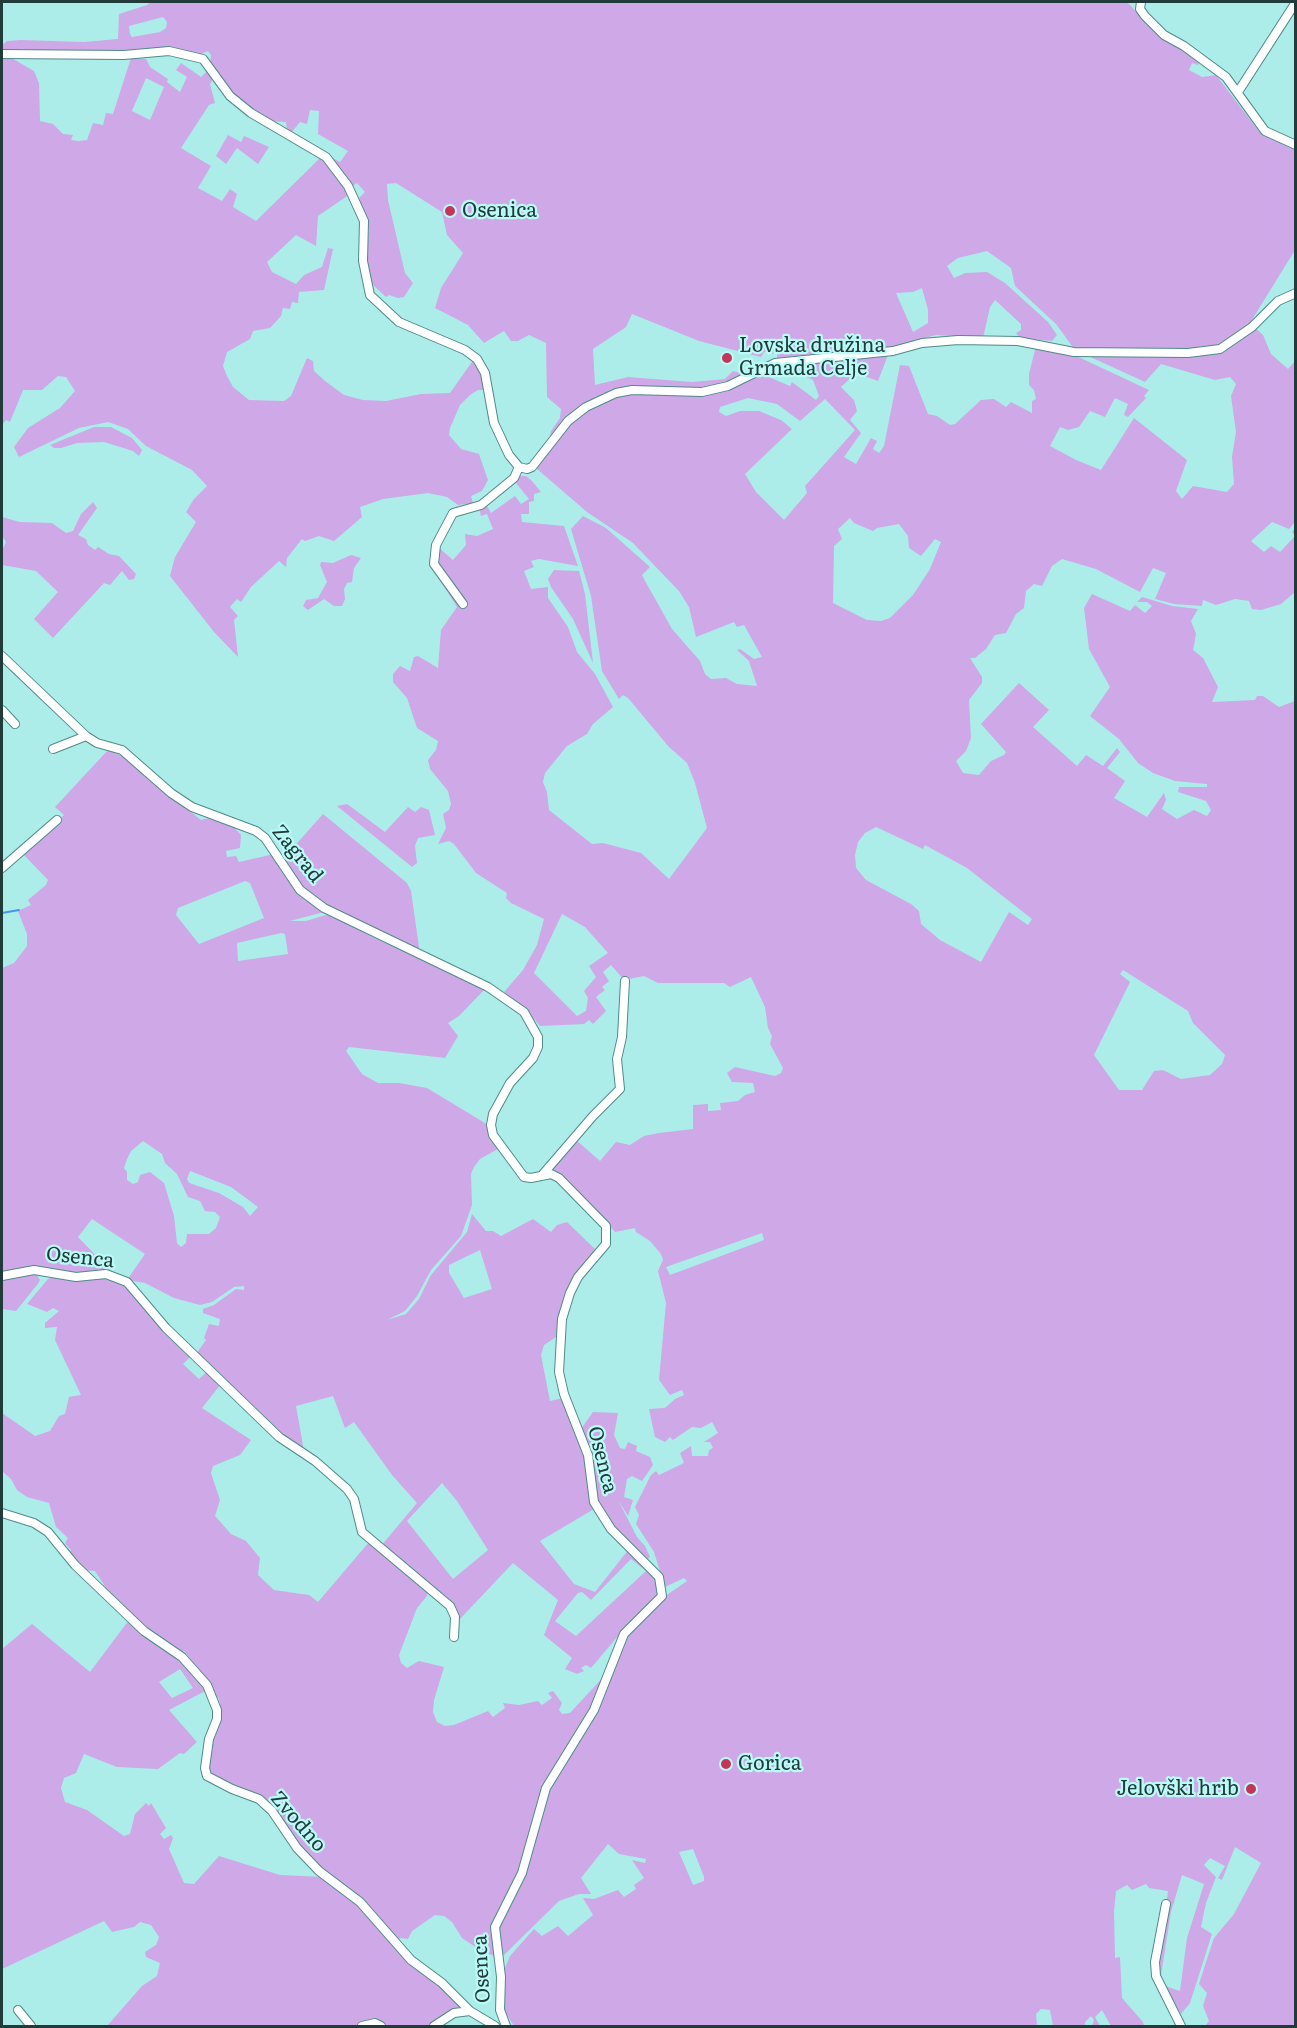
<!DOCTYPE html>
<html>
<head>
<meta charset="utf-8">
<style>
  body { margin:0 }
  #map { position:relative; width:1297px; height:2028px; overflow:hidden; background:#adede9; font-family:Literata,serif }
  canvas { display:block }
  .frame { position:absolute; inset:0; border:3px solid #213b3a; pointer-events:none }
</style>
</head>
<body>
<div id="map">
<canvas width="1297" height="2028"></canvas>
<div class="frame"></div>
</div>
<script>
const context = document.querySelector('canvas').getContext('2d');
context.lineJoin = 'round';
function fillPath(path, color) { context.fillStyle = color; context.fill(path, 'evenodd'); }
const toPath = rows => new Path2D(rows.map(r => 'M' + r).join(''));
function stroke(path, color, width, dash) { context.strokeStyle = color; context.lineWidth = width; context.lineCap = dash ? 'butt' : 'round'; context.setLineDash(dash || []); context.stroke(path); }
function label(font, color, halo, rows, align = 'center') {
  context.font = font + ' Literata,serif'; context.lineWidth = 4.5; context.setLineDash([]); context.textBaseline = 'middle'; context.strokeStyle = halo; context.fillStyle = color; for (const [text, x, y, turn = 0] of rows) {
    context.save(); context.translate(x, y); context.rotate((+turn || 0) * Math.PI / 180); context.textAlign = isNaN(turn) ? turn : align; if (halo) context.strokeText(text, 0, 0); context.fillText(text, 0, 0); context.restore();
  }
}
fillPath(toPath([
  [151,2,1127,2,1161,38,1200,60,1198,65,1192,63,1189,70,1202,77,1216,75,1261,134,1295,148,1295,250,1250,323,1263,335,1271,354,1288,369,1295,361,1295,522,1289,529,1272,522,1251,541,1264,552,1271,546,1280,552,1295,536,1292,532,1295,528,1295,592,1281,604,1261,610,1252,609,1249,601,1235,599,1216,605,1203,600,1202,606,1174,604,1155,599,1166,573,1153,568,1140,592,1096,569,1062,559,1052,566,1042,586,1034,584,1026,591,1024,608,1016,614,1006,633,995,635,986,649,975,658,970,658,982,677,982,683,969,700,971,738,966,751,956,761,963,773,979,775,991,761,1004,755,1006,752,981,724,1019,683,1049,710,1033,727,1077,766,1086,755,1103,766,1117,748,1120,752,1107,768,1125,781,1114,798,1147,817,1164,793,1166,800,1162,809,1177,819,1194,810,1207,816,1211,810,1206,801,1178,792,1179,787,1207,787,1207,784,1175,781,1153,773,1138,763,1119,739,1090,716,1110,687,1089,649,1084,608,1092,594,1130,611,1135,605,1145,613,1152,606,1147,602,1137,602,1142,597,1172,606,1198,609,1191,621,1196,634,1193,650,1203,658,1218,687,1212,702,1255,700,1257,696,1263,696,1279,707,1295,701,1295,2026,1205,2026,1209,2021,1203,2006,1207,1993,1199,1984,1208,1956,1214,1938,1234,1914,1261,1863,1235,1847,1222,1880,1218,1878,1225,1866,1210,1858,1204,1865,1216,1877,1206,1903,1201,1927,1212,1934,1190,2003,1181,2014,1163,1982,1168,1987,1180,1991,1187,1938,1204,1884,1182,1875,1171,1912,1161,1975,1158,1972,1168,1891,1149,1888,1146,1884,1132,1890,1127,1885,1116,1891,1114,1912,1115,1958,1120,1957,1122,1998,1143,2022,1144,2026,1111,2026,1102,2010,1095,2017,1100,2026,1092,2026,1094,2020,1091,2016,1085,2022,1085,2026,1053,2026,1050,2010,1041,2009,1036,2014,1037,2026,514,2026,502,2007,505,1968,510,1956,534,1929,542,1936,558,1926,568,1936,593,1915,583,1898,594,1899,618,1890,624,1897,636,1889,634,1885,644,1878,632,1860,645,1863,646,1859,619,1854,608,1844,581,1878,591,1894,579,1894,559,1901,504,1955,501,1955,497,1941,493,1944,494,1956,480,1950,462,1938,452,1922,444,1916,435,1915,412,1931,408,1939,400,1938,396,1941,310,1860,272,1809,208,1772,210,1739,221,1719,221,1709,219,1699,197,1671,198,1668,184,1651,179,1653,158,1641,112,1597,95,1571,83,1570,69,1554,71,1550,65,1543,68,1538,56,1527,49,1503,27,1497,17,1490,11,1479,2,1471,2,1413,35,1436,50,1431,59,1416,65,1414,69,1397,81,1395,55,1340,57,1327,45,1328,45,1323,59,1311,53,1308,47,1312,27,1304,48,1279,56,1276,116,1279,124,1283,192,1355,183,1364,199,1379,208,1371,221,1384,202,1408,251,1440,240,1455,213,1466,211,1473,220,1500,215,1516,231,1534,246,1541,260,1558,258,1575,274,1590,309,1595,318,1602,370,1541,428,1588,427,1596,417,1608,399,1655,401,1663,407,1668,419,1661,444,1667,434,1700,433,1712,437,1722,445,1726,454,1725,488,1711,493,1717,505,1708,503,1703,519,1705,538,1701,542,1705,552,1698,548,1693,553,1691,562,1703,559,1710,562,1714,570,1713,606,1674,622,1641,664,1597,687,1581,684,1578,665,1587,654,1552,636,1524,639,1515,635,1507,651,1475,656,1471,659,1475,684,1463,680,1453,691,1446,692,1456,708,1456,709,1450,713,1448,710,1442,704,1442,718,1433,712,1422,701,1428,692,1427,673,1440,670,1437,665,1442,655,1437,649,1409,665,1408,675,1399,684,1395,682,1390,670,1395,659,1380,666,1303,658,1271,663,1260,661,1254,650,1241,636,1232,635,1228,615,1232,577,1191,552,1171,553,1166,576,1140,600,1161,616,1142,630,1145,644,1136,659,1133,693,1129,693,1105,708,1104,708,1111,721,1110,720,1103,738,1101,745,1095,755,1092,753,1083,732,1082,727,1073,735,1067,775,1076,781,1073,783,1068,770,1044,772,1036,768,1028,765,1007,751,977,730,987,724,983,658,983,644,976,624,980,611,965,603,972,609,981,602,987,605,990,596,997,606,1011,593,1024,589,1020,584,1024,540,1026,525,1008,504,992,523,970,537,945,544,919,511,903,506,898,507,893,476,873,454,844,449,841,438,844,446,828,443,814,449,810,451,804,448,791,430,769,428,760,436,750,438,741,417,728,407,698,393,682,393,674,400,666,410,671,414,657,418,656,438,668,441,630,457,607,436,574,438,547,453,560,466,545,465,534,477,536,493,529,487,514,481,516,479,508,520,476,526,476,532,481,541,492,534,494,534,501,529,502,529,514,521,514,522,522,564,526,578,566,539,559,531,561,534,567,524,571,531,589,548,587,548,598,568,627,577,652,595,674,613,707,593,724,587,734,567,746,545,773,543,782,547,792,549,810,592,844,603,843,641,853,669,879,707,828,695,783,687,763,669,747,628,698,623,695,619,699,602,671,591,596,571,529,583,516,606,528,650,567,642,575,644,579,672,629,700,661,705,674,711,679,726,678,737,684,757,686,749,661,737,650,740,649,754,659,762,657,744,625,737,627,734,622,696,637,689,607,679,591,653,564,633,543,587,512,537,469,543,454,580,414,623,394,705,394,759,373,790,386,792,382,816,400,819,396,813,380,780,364,888,355,878,381,856,373,841,387,854,400,857,411,850,420,861,433,844,457,856,464,871,438,877,441,873,449,879,453,884,446,900,365,909,366,928,414,937,416,950,425,955,424,981,400,994,399,1006,407,1011,402,1032,413,1032,401,1036,399,1034,390,1029,385,1029,374,1036,346,1072,354,1149,390,1144,396,1146,398,1128,417,1124,415,1128,404,1115,398,1105,417,1090,411,1079,427,1068,430,1060,427,1050,446,1076,460,1101,470,1134,418,1187,460,1176,491,1182,499,1193,486,1227,492,1234,484,1232,457,1236,432,1231,396,1236,384,1230,377,1215,380,1161,364,1145,382,1075,350,1056,324,1015,286,1011,268,987,251,958,258,947,266,954,278,965,273,987,272,1005,283,1048,322,1057,335,1052,341,1020,338,1016,333,1021,330,1021,324,995,300,990,307,983,338,936,335,883,350,777,358,777,354,764,352,761,357,699,341,632,314,626,327,593,349,595,385,628,377,692,382,725,379,733,371,747,375,702,390,602,395,550,437,551,431,560,418,561,409,547,397,546,343,529,335,518,341,511,341,504,331,484,343,468,325,435,308,441,288,463,253,447,235,442,212,396,183,387,184,388,200,405,273,413,283,404,297,398,298,389,295,386,297,372,284,366,262,369,231,359,198,365,192,357,183,351,187,331,159,333,158,340,162,348,151,318,134,319,111,310,110,307,124,300,122,291,133,287,131,286,122,271,121,232,96,210,64,211,55,208,51,199,55,2,49,2,45,7,41,21,40,84,42,118,39,119,14,147,5],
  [163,17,167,22,166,28,160,32,132,37,130,34,129,26],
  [922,288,928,310,928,323,913,332,896,293,913,292],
  [748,398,777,404,800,421,825,399,855,430,805,486,807,493,784,520,756,492,745,474,792,429,781,420,759,411,740,411,726,416,719,412,720,407],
  [516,483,529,499,521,504,515,496,491,513,487,506],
  [850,518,854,523,873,531,877,528,899,524,908,536,909,548,921,556,935,539,941,542,930,569,913,595,890,618,881,621,867,620,833,603,834,546,842,539,838,529],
  [876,827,923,849,925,845,967,868,1032,919,1028,925,1009,912,981,962,940,940,921,924,919,911,911,904,866,880,856,868,855,855,858,842,865,833],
  [562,914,585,927,608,953,589,966,596,977,584,991,588,998,586,1011,577,1016,534,973],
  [1123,970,1188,1011,1193,1023,1225,1055,1222,1064,1210,1075,1181,1079,1163,1070,1154,1071,1142,1090,1119,1090,1094,1055,1130,982,1120,974],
  [762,1233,764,1240,670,1275,666,1267],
  [693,1849,704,1877,704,1881,693,1885,679,1852],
  [8,56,34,71,39,83,40,121,53,124,63,134,73,135,71,140,79,141,87,140,93,123,103,125,106,113,113,114,131,58,146,59,150,67,168,79,167,82,180,92,187,77,176,70,181,63,201,77,208,70,213,79,210,84,215,103,209,105,181,148,211,166,198,188,222,201,230,189,237,194,233,207,256,221,321,157,350,194,318,216,316,246,296,235,267,262,272,272,296,284,304,275,322,267,328,248,333,249,324,290,299,292,298,303,292,302,290,309,283,308,281,316,270,328,253,331,250,339,227,352,223,366,227,376,233,387,249,400,284,401,291,396,307,358,313,361,314,371,325,381,344,395,363,400,386,401,421,394,450,393,474,359,487,390,478,390,470,395,460,405,450,428,449,435,461,449,479,454,488,480,482,491,471,496,473,503,458,505,447,497,428,493,383,499,360,507,362,517,334,541,319,536,305,541,302,539,287,558,286,567,279,561,251,587,241,602,237,599,230,607,238,616,234,620,238,657,214,632,170,576,175,557,196,522,186,512,194,499,207,486,192,470,146,446,128,429,108,422,79,428,19,457,14,447,28,428,60,408,75,391,66,377,58,376,42,390,23,390,10,422,6,420,2,425,2,57],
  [146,78,164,87,150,120,132,111],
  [228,135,241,142,244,136,269,147,258,164,237,148,226,164,216,156],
  [94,427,111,427,132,438,142,450,139,456,133,451,104,442,77,443,61,448,54,448,50,445],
  [93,502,97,508,78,535,86,539,88,545,95,550,98,547,109,554,119,556,136,574,134,579,129,580,122,571,110,585,104,583,53,638,34,619,58,592,36,571,2,565,2,551,6,542,2,536,2,517,20,522,52,523,66,533,73,531,81,514],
  [351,555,361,558,354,568,352,582,347,583,344,589,345,599,342,606,334,606,324,599,308,610,303,606,306,600,318,598,327,582,320,565,321,562,333,563],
  [554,570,579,571,585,594,593,663,573,619,551,587,548,579],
  [108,750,129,759,163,790,201,820,213,817,233,826,241,835,240,848,226,851,227,857,236,856,239,862,274,854,324,912,290,921,306,921,329,914,372,937,485,989,459,1016,448,1023,458,1036,445,1058,349,1047,346,1051,362,1074,378,1083,399,1083,427,1088,485,1123,491,1128,498,1149,480,1159,474,1167,471,1174,472,1205,461,1236,431,1270,417,1296,405,1311,387,1320,406,1314,419,1299,431,1275,467,1232,472,1214,486,1231,493,1231,501,1236,533,1219,551,1232,557,1225,567,1222,597,1251,583,1267,559,1335,544,1345,541,1355,550,1401,563,1398,585,1457,594,1509,540,1541,574,1584,595,1592,629,1549,656,1575,660,1587,657,1599,630,1622,591,1668,586,1665,581,1668,584,1671,577,1674,565,1669,572,1658,544,1635,558,1600,513,1563,458,1621,443,1596,381,1546,417,1503,392,1475,354,1422,345,1428,333,1396,296,1406,304,1451,290,1444,196,1354,206,1340,204,1338,209,1324,219,1326,220,1319,203,1313,203,1309,214,1305,236,1289,244,1290,244,1286,234,1287,212,1302,200,1305,174,1298,145,1283,127,1280,145,1254,92,1219,78,1237,111,1271,109,1273,84,1274,32,1269,2,1274,2,968,14,963,27,946,27,934,18,911,31,905,28,900,46,885,48,880,24,855,64,815,55,807],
  [245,881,250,883,264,918,199,944,176,915,178,908],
  [281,933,285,934,288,954,238,961,237,943],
  [143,1141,162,1154,165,1163,177,1174,188,1197,200,1201,205,1211,215,1212,220,1217,216,1228,209,1234,187,1234,186,1243,181,1247,177,1243,174,1216,164,1183,150,1172,140,1175,138,1182,133,1184,127,1180,127,1172,124,1168,127,1159,131,1151],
  [190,1171,231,1187,258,1207,250,1216,243,1207,219,1193,189,1183,187,1179],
  [480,1250,492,1289,464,1298,449,1273,449,1265],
  [442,1483,457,1501,488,1550,453,1579,407,1521],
  [631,1559,646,1571,576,1636,555,1621,578,1593,582,1592,591,1600],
  [347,804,385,832,408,807,415,812,421,807,429,810,435,835,418,838,415,846,417,863,412,867,337,806],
  [323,814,407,883,411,891,420,954,320,902,305,890,283,859],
  [36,1274,40,1280,37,1285,16,1311,2,1309,2,1278],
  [593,1412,618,1413,614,1435,620,1448,625,1449,628,1442,637,1446,636,1451,650,1457,653,1465,642,1481,632,1476,627,1479,624,1497,633,1500,628,1516,618,1500,637,1537,645,1546,650,1557,648,1559,600,1512,581,1429],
  [129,1620,180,1658,207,1690,169,1710,197,1742,184,1754,180,1753,158,1769,117,1767,84,1754,76,1773,64,1778,61,1788,65,1802,87,1810,124,1836,130,1834,135,1814,146,1803,149,1806,151,1803,166,1828,160,1834,164,1839,171,1835,173,1838,169,1849,184,1883,194,1884,219,1856,280,1875,324,1877,345,1891,466,2010,432,2026,107,2026,142,1986,157,1976,160,1963,146,1957,145,1952,156,1945,159,1937,151,1925,140,1922,134,1927,112,1932,104,1921,2,1969,2,1649,32,1624,90,1672],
  [180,1669,193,1688,172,1698,159,1682]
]), '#cea8e7');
stroke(toPath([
  [2,913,19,910]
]), '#4597eb', 2);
const minor = toPath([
  [1141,2,1140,9,1145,16,1164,35,1184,46,1226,77,1265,131,1296,145],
  [2,54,124,55,169,51,203,59,230,96,251,113,326,157,348,186,364,221,363,261,370,295,399,322,465,350,477,359,485,373,494,423,509,455,519,467,527,469,532,467,568,421,586,407,616,393,632,390,702,392,728,386,775,363,893,351,922,343,958,340,1018,341,1074,352,1188,353,1220,349,1252,327,1278,301,1296,293],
  [1238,92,1296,2],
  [463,604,434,564,436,545,453,513,481,505,514,478,519,467],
  [2,656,86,736,97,743,122,750,171,793,192,807,256,831,265,838,300,890,324,908,488,987,524,1012,538,1037,538,1047,533,1058,510,1083,493,1114,491,1125,493,1135,524,1177,531,1178,551,1174,559,1178,606,1226,606,1244,578,1277,570,1293,562,1319,559,1372,564,1394,588,1455,594,1502,611,1529,659,1577,662,1596,624,1634,594,1710,546,1788,522,1873,495,1927,501,1977,500,2010,506,2026],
  [2,710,15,724],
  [53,749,86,736],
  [2,868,57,820],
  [543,1174,593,1116,620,1089,617,1059,622,1037,625,981],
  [2,1276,34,1270,76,1277,106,1274,127,1282,166,1328,279,1437,315,1461,347,1489,354,1499,362,1532,450,1606,455,1617,454,1637],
  [2,1513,34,1523,48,1532,75,1565,144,1631,182,1657,207,1685,217,1710,217,1719,209,1739,205,1768,207,1776,232,1789,259,1799,272,1811,297,1848,319,1871,360,1902,411,1960,442,1983,470,2011,495,2026],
  [1166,1904,1155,1962,1156,1976,1181,2026],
  [18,2010,31,2026],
  [362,2026,375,2023,381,2026],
  [434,2026,454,2013,470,2011]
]);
stroke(minor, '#4d8b88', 10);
stroke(minor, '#fff', 8);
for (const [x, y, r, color] of [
  [450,211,6,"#c53558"],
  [727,358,6,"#c53558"],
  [726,1764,6,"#c53558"],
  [1251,1789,6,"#c53558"]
]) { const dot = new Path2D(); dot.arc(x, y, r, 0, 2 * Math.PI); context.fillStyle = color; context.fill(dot); stroke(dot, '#bafbf7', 2); }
label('20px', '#213b3a', '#bafbf7', [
  ["Osenica",462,211],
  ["Lovska družina",739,346],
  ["Grmada Celje",739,369],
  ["Gorica",738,1764],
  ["Jelovški hrib",1239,1789,"right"]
], 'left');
label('20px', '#213b3a', '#bafbf7', [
  ["Zagrad",297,854,51],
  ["Osenca",80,1258,6],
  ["Osenca",602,1460,76],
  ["Zvodno",298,1822,49],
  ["Osenca",482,1969,-93]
]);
</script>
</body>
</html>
